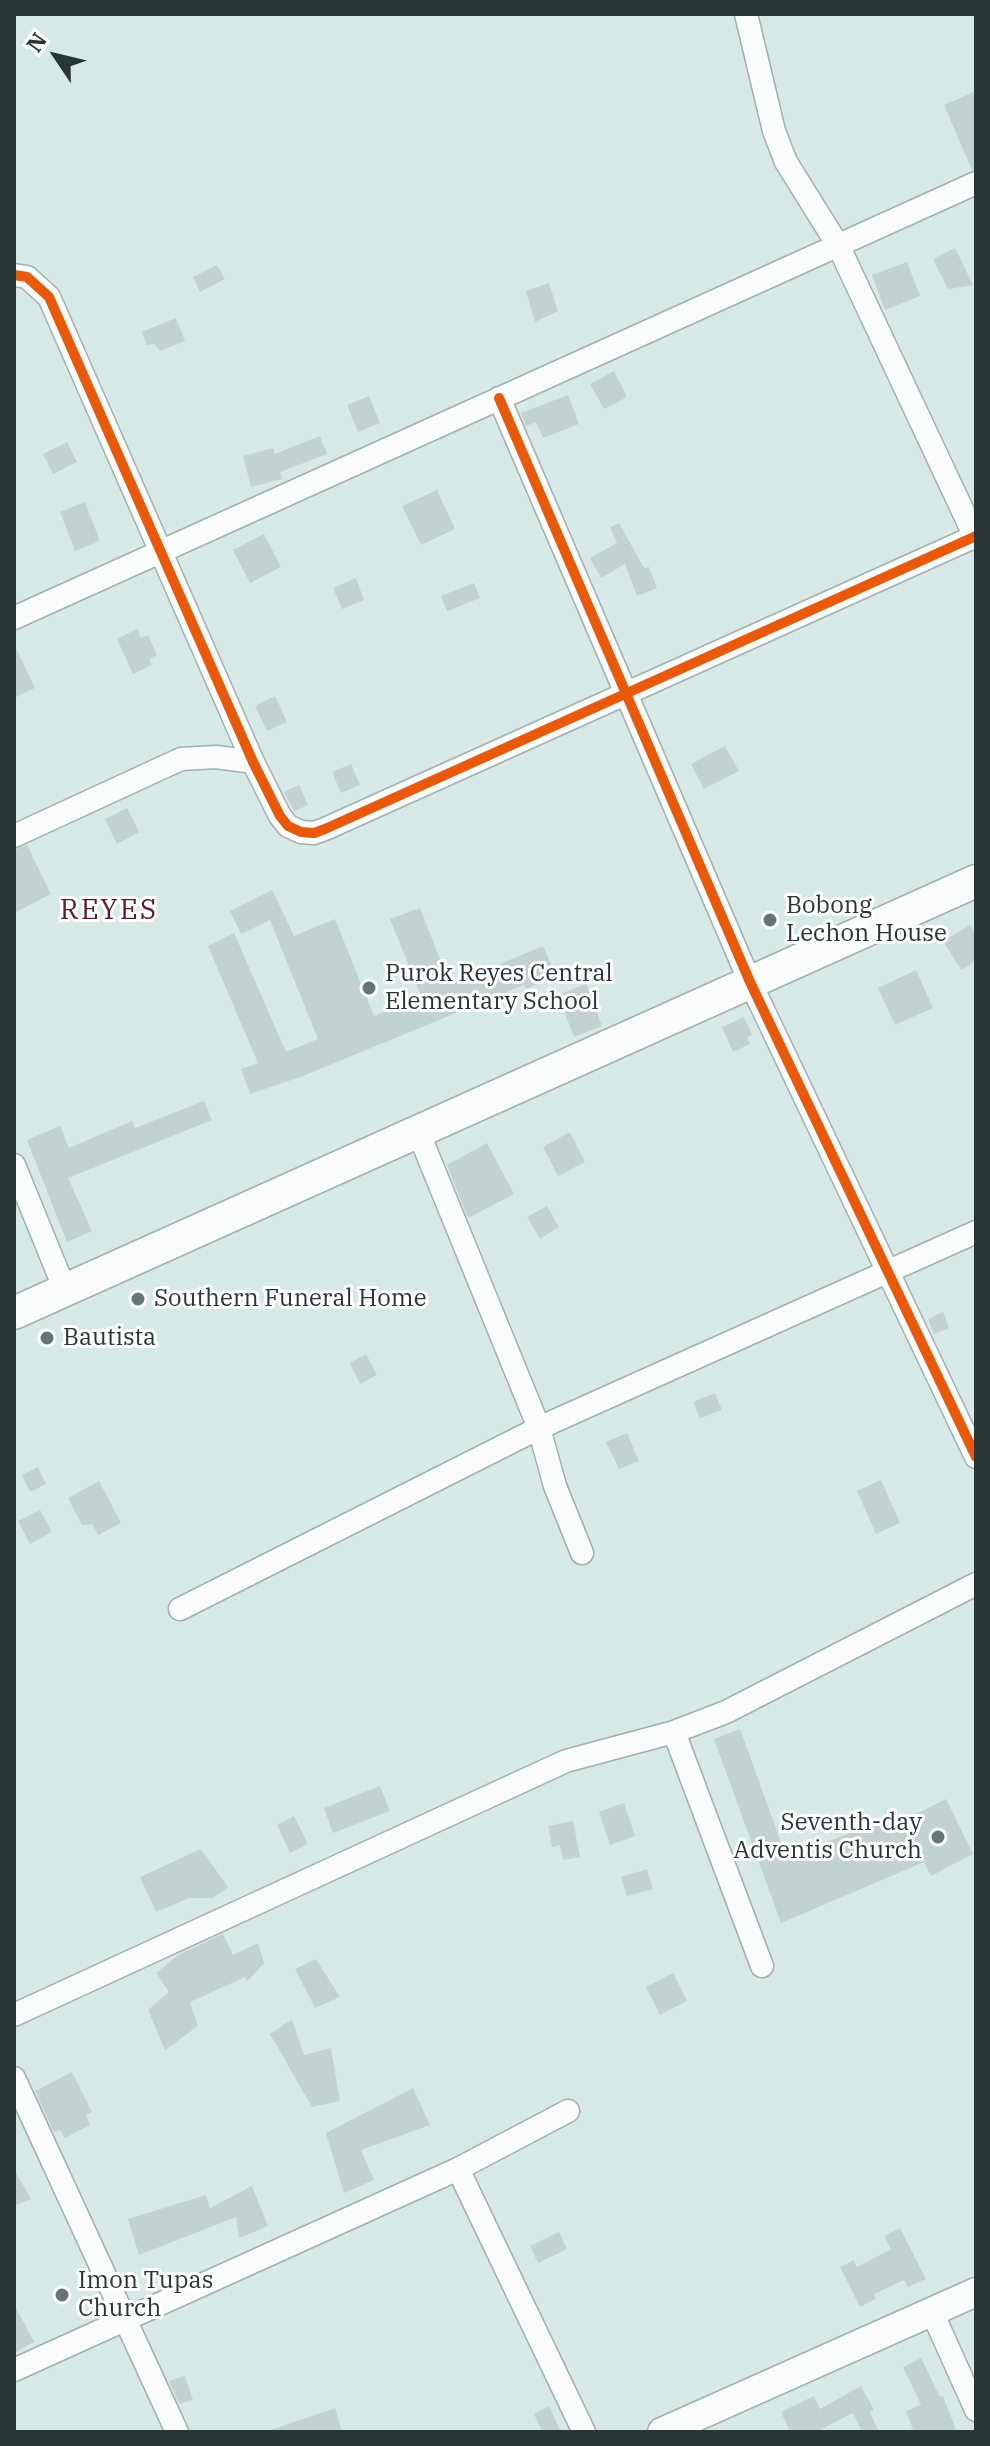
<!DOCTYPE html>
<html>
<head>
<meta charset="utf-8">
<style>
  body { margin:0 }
  #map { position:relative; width:990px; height:2446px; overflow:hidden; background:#d7e9e7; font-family:"IBM Plex Serif",serif }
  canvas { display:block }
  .frame { position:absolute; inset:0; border:16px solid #293635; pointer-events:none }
  .north { position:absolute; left:16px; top:16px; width:80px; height:80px; -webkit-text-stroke:6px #fff; paint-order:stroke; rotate:305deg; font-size:22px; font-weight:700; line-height:32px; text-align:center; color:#293635 }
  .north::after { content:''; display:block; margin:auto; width:28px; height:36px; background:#293635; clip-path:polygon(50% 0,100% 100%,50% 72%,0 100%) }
</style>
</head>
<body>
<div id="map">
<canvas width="990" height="2446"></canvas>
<div class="frame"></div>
<div class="north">N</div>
</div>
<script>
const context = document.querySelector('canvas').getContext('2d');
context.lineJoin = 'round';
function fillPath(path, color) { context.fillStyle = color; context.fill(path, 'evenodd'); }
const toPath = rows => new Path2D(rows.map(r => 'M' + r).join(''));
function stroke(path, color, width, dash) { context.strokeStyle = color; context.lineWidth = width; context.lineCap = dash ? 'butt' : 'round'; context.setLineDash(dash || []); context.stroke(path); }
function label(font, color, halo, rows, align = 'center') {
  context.font = font + ' "IBM Plex Serif",serif'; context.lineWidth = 6; context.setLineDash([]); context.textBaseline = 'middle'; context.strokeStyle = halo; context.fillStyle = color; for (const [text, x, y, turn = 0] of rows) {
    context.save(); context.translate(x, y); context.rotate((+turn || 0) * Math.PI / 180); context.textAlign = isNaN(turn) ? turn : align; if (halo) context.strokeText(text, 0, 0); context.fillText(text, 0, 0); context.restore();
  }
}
fillPath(toPath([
  [976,91,976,169,972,170,944,105],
  [955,248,973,285,948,289,933,259],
  [907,262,920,296,885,310,872,275],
  [217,265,225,279,200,292,193,277],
  [549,283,558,311,535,322,526,291],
  [176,318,185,341,160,351,154,344,147,345,142,332],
  [614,371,627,397,604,409,590,384],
  [568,395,579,424,543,438,536,422,526,426,521,413],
  [369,396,380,423,358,432,347,405],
  [320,436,327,454,280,472,282,479,251,487,243,456,273,448,275,454],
  [67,442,77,462,53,474,43,454],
  [437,490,455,529,421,545,402,506],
  [85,502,100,541,75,551,60,512],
  [619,523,644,568,649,567,657,588,637,596,625,564,601,578,590,558,617,543,610,527],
  [264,534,281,567,250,583,233,550],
  [356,578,364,600,342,609,333,588],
  [474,583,480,598,447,611,441,596],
  [137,629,141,638,148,635,157,655,149,659,152,665,133,674,117,639],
  [14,644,35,688,14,698],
  [275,696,287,722,267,731,255,706],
  [725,746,739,771,704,789,691,764],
  [351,764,360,785,341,793,332,772],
  [299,785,308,805,294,811,284,792],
  [127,808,139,832,117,844,105,819],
  [27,845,51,894,14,913,14,850],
  [272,890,294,936,335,919,374,1016,421,996,390,919,420,908,450,985,543,946,556,976,526,989,524,985,303,1076,250,1094,241,1069,258,1063,208,946,234,933,286,1052,318,1039,270,920,241,934,230,911],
  [970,925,976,934,976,961,961,970,943,941],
  [916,970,933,1008,895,1025,878,988],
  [586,984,602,1026,574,1037,558,995],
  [744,1017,752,1035,747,1037,750,1044,733,1052,722,1027],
  [204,1101,212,1120,68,1178,92,1231,67,1242,27,1140,60,1126,69,1148,132,1121,135,1128],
  [570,1132,585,1162,558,1176,543,1147],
  [487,1143,514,1194,468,1218,447,1165],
  [547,1206,559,1227,540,1239,527,1217],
  [943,1312,949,1328,934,1334,928,1319],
  [366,1354,377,1375,360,1384,350,1363],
  [715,1393,722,1410,700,1418,693,1402],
  [627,1433,639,1461,619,1469,606,1442],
  [38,1467,46,1484,30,1492,22,1475],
  [881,1480,900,1523,876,1534,857,1491],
  [99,1481,121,1523,98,1535,92,1524,82,1525,68,1498],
  [40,1510,52,1532,30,1544,18,1521],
  [740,1729,787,1859,885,1818,889,1827,946,1799,973,1854,931,1876,924,1862,781,1923,714,1739],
  [380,1786,390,1811,333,1833,324,1808],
  [624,1803,635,1836,610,1845,599,1812],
  [294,1816,308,1844,290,1853,277,1825],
  [573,1821,580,1857,563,1860,560,1845,552,1847,548,1826],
  [201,1849,228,1887,213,1898,189,1898,156,1912,140,1877],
  [647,1869,653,1889,627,1896,621,1877],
  [223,1934,233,1955,258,1943,264,1963,247,1982,245,1977,190,2002,198,2026,165,2050,148,2010,169,1992,156,1973,178,1955],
  [316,1959,340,1997,315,2008,295,1969],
  [673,1973,687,2001,660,2015,646,1987],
  [292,2019,304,2055,331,2048,340,2101,312,2107,270,2034],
  [72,2072,92,2112,86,2115,90,2125,65,2138,60,2130,54,2132,35,2091],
  [413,2088,430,2125,361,2150,374,2180,344,2193,326,2133],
  [14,2169,31,2199,14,2206],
  [252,2186,268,2226,239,2238,236,2217,139,2255,128,2219,206,2195,210,2208],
  [900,2228,926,2279,908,2287,904,2280,874,2294,876,2299,860,2307,840,2267,854,2260,857,2267,891,2249,884,2236],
  [559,2232,567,2249,538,2263,530,2246],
  [14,2304,34,2342,14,2353],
  [921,2358,940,2397,943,2396,957,2432,914,2432,906,2411,921,2405,903,2367],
  [185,2376,193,2400,179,2404,169,2381],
  [861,2386,874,2410,870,2412,879,2432,862,2432,853,2413,816,2432,790,2432,781,2412,814,2396,820,2409],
  [549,2406,561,2432,542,2432,534,2414],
  [335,2408,342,2432,272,2432,271,2430]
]), '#c3d1d0');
const minor = toPath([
  [746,14,774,131,786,162,839,247,976,539],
  [14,275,27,277,49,297,253,762,280,816,288,826,301,832,314,833,325,829,976,536],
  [499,398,750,982,976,1457],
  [14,618,976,183],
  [14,836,181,759,216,757,253,762],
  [417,1129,539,1428,555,1486,582,1553],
  [14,1165,65,1290],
  [180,1609,539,1428,976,1232],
  [674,1732,762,1966],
  [14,2015,566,1761,674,1732,726,1712,976,1584],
  [14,2078,177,2432],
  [458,2169,584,2432],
  [932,2312,976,2410],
  [14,2370,458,2169,568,2111]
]);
const tertiary = toPath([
  [662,2432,976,2292]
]);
const secondary = toPath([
  [14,1313,976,881]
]);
stroke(minor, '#a1afad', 25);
stroke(tertiary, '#a1afad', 31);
stroke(secondary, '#a1afad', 35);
stroke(minor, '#f9fcfb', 22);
stroke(tertiary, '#f9fcfb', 28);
stroke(secondary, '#f9fcfb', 32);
stroke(toPath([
  [14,275,27,277,49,297,253,762,280,816,288,826,301,832,314,833,325,829,976,536],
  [499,398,750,982,976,1457]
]), '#e8590c', 10);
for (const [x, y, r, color] of [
  [770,920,8,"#667573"],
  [369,988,8,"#667573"],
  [138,1299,8,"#667573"],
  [47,1338,8,"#667573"],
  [938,1837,8,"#667573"],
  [62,2295,8,"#667573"]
]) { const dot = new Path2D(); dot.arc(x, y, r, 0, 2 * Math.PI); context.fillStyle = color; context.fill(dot); stroke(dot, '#fff', 3); }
label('24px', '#293635', '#fff', [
  ["Bobong",786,906],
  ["Lechon House",786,934],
  ["Purok Reyes Central",385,974],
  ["Elementary School",385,1002],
  ["Southern Funeral Home",154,1299],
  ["Bautista",63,1338],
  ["Seventh-day",922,1823,"right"],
  ["Adventis Church",922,1851,"right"],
  ["Imon Tupas",78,2281],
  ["Church",78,2309]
], 'left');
context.letterSpacing = '2px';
label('28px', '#5e1a2c', '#fff', [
  ["REYES",109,911]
]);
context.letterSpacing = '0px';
</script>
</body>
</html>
